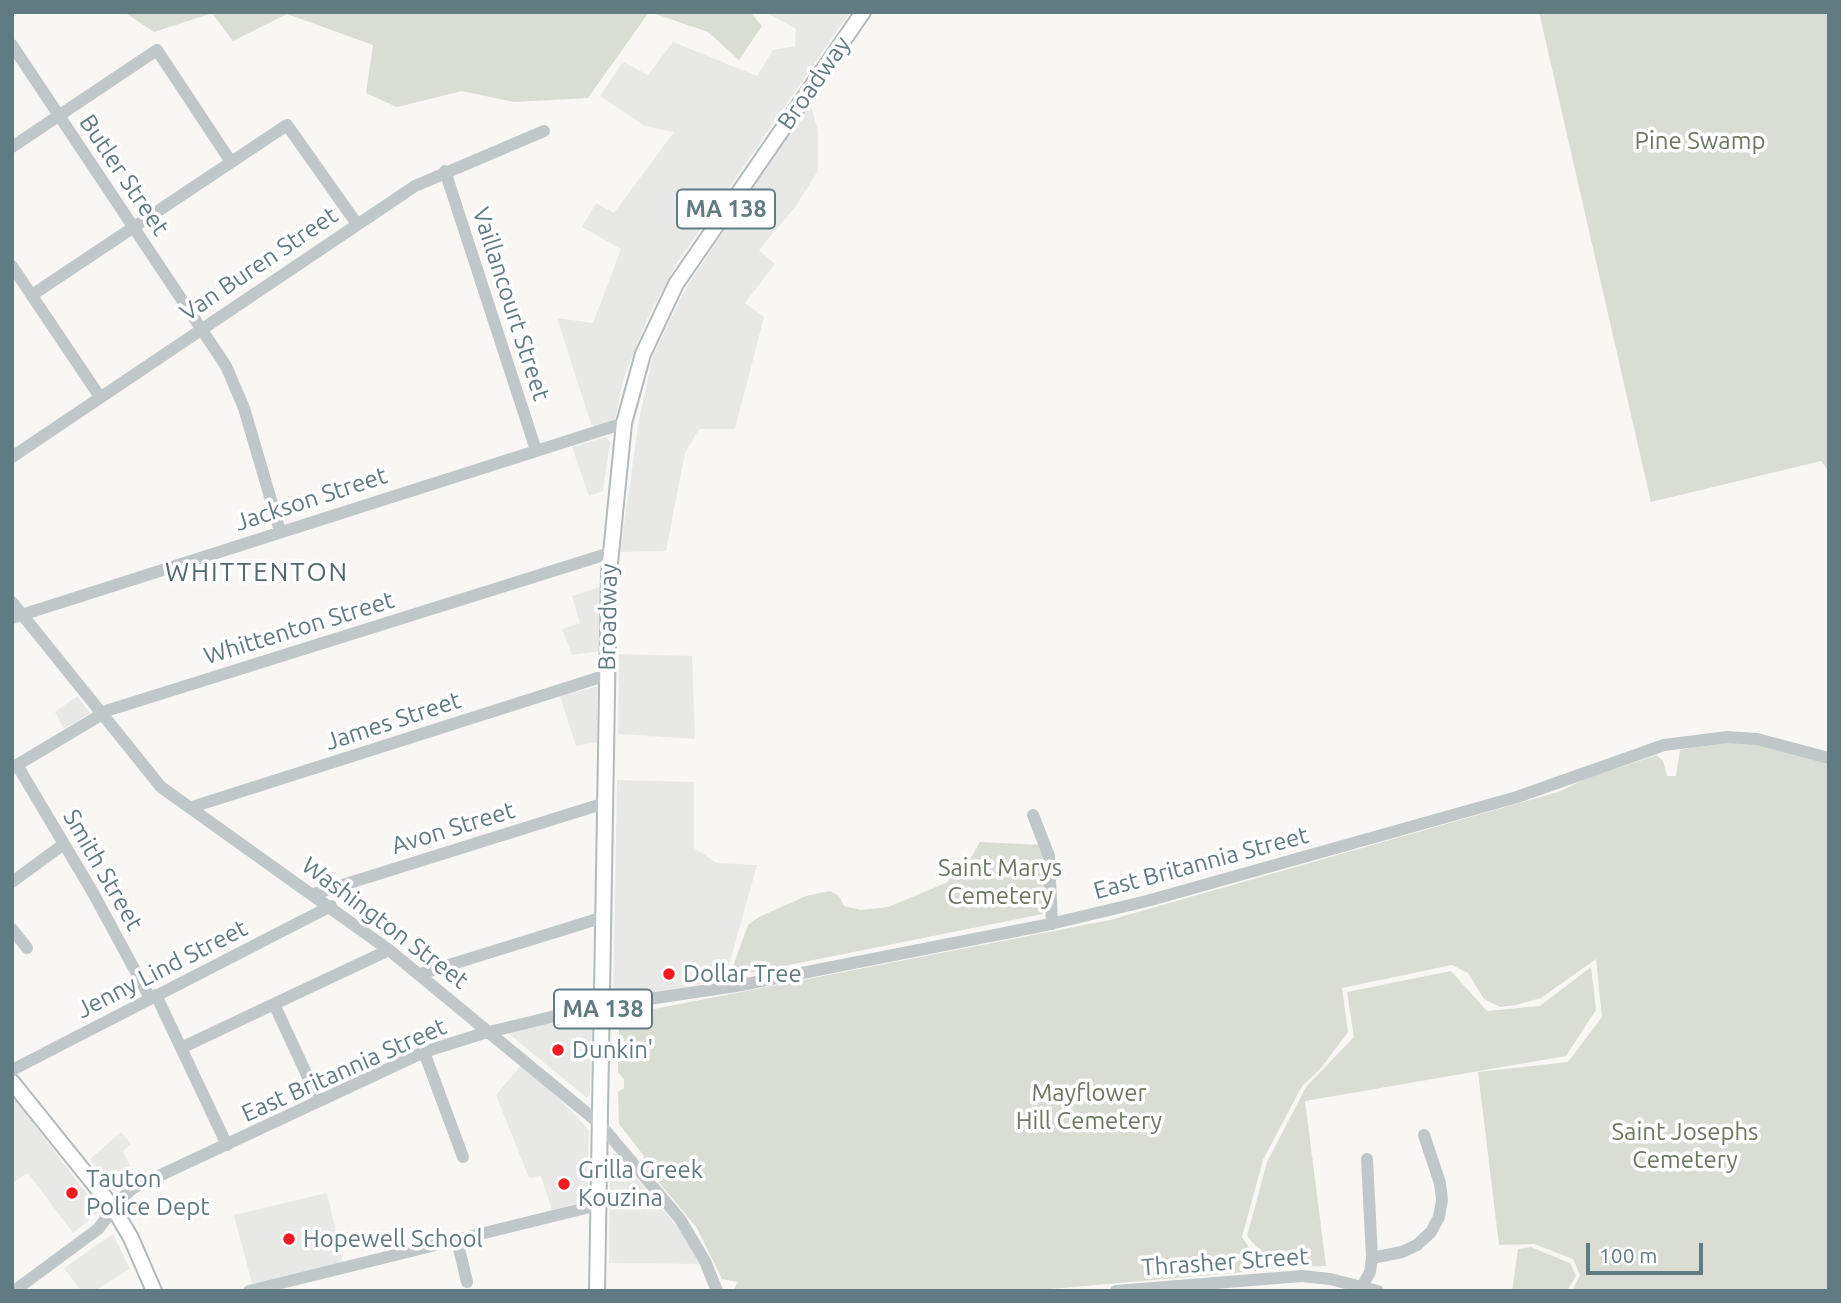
<!DOCTYPE html>
<html>
<head>
<meta charset="utf-8">
<style>
  body { margin:0 }
  #map { position:relative; width:1841px; height:1303px; overflow:hidden; background:#f8f7f4; font-family:Ubuntu,sans-serif }
  canvas { display:block }
  .frame { position:absolute; inset:0; border:14px solid #607b82; pointer-events:none }
  .scale { position:absolute; left:1586px; top:1243px; width:117px; height:32px; box-sizing:border-box; border:4px solid #607b82; border-top:0; padding-left:9px; font-size:21px; line-height:24px; white-space:nowrap; color:#607b82; -webkit-text-stroke:5px #fff; paint-order:stroke }
</style>
</head>
<body>
<div id="map">
<canvas width="1841" height="1303"></canvas>
<div class="frame"></div>
<div class="scale">100 m</div>
</div>
<script>
const context = document.querySelector('canvas').getContext('2d');
context.lineJoin = 'round';
function fillPath(path, color) { context.fillStyle = color; context.fill(path, 'evenodd'); }
const toPath = rows => new Path2D(rows.map(r => 'M' + r).join(''));
function stroke(path, color, width, dash) { context.strokeStyle = color; context.lineWidth = width; context.lineCap = dash ? 'butt' : 'round'; context.setLineDash(dash || []); context.stroke(path); }
function label(font, color, halo, rows, align = 'center') {
  context.font = font + ' Ubuntu,sans-serif'; context.lineWidth = 7; context.setLineDash([]); context.textBaseline = 'middle'; context.strokeStyle = halo; context.fillStyle = color; for (const [text, x, y, turn = 0] of rows) {
    context.save(); context.translate(x, y); context.rotate((+turn || 0) * Math.PI / 180); context.textAlign = isNaN(turn) ? turn : align; if (halo) context.strokeText(text, 0, 0); context.fillText(text, 0, 0); context.restore();
  }
}
fillPath(toPath([
  [765,12,850,12,677,263,648,317,624,378,611,436,591,424,557,318,593,323,621,249,582,227,596,203,614,213,674,132,645,126,600,96,623,62,648,75,673,42,757,76,773,50,795,46,796,29],
  [810,102,818,131,818,171,795,207,759,250,775,264,745,303,764,317,735,429,699,429,685,453,666,551,620,552,639,420,653,355,686,288],
  [606,437,610,442,603,491,589,496,572,447],
  [600,587,599,651,572,655,562,629,580,623,572,596],
  [619,654,692,656,695,739,618,734],
  [598,686,597,742,576,746,560,696],
  [77,696,90,713,64,729,55,712],
  [617,780,694,782,694,848,717,863,757,865,725,980,618,998,613,995],
  [584,1016,589,1017,592,1022,590,1094,587,1098,508,1033],
  [521,1065,558,1097,589,1130,587,1201,552,1210,541,1176,529,1178,496,1095],
  [12,1096,100,1211,73,1233,28,1173,12,1183],
  [121,1132,131,1144,123,1151,135,1176,113,1186,90,1159],
  [615,1153,679,1229,700,1264,609,1263,610,1156],
  [327,1193,343,1262,252,1284,234,1215],
  [113,1234,130,1269,94,1291,81,1291,64,1268]
]), '#e8e9e7');
fillPath(toPath([
  [124,12,649,12,588,98,514,102,462,91,397,107,366,93,373,45,287,14,233,41,212,13,154,32],
  [650,12,750,12,762,26,739,60,708,32],
  [1539,12,1829,12,1829,472,1821,461,1651,502],
  [1721,741,1755,743,1829,763,1829,1291,1572,1291,1580,1275,1573,1259,1534,1244,1499,1245,1478,1072,1568,1062,1602,1017,1596,959,1541,998,1516,1005,1500,1007,1484,999,1468,973,1452,965,1342,988,1348,1032,1321,1068,1302,1086,1263,1160,1242,1237,1258,1261,1256,1271,1028,1291,734,1291,737,1282,722,1279,697,1228,642,1162,644,1156,619,1124,618,1092,624,1088,624,1079,618,1072,619,1021,623,1015,1110,920,1558,792,1585,779,1657,755,1663,761,1667,776,1676,776,1680,750],
  [980,842,1044,845,1048,867,1043,914,729,977,748,925,759,917,806,896,830,891,839,896,844,906,861,910,888,907,946,883,972,856],
  [1591,967,1596,1010,1566,1056,1305,1101,1326,1266,1263,1268,1267,1259,1247,1236,1267,1162,1306,1087,1354,1037,1347,992,1451,971,1487,1011,1540,1006],
  [1531,1247,1570,1263,1576,1276,1567,1291,1512,1291,1518,1249]
]), '#d9ddd3');
const major = toPath([
  [12,1082,114,1209,131,1238,154,1291],
  [597,1291,609,573,624,423,643,354,676,284,863,12]
]);
stroke(major, '#b1babc', 18);
stroke(toPath([
  [12,45,226,366,244,408,280,531],
  [12,147,157,50,231,162],
  [445,171,536,450],
  [12,266,100,397],
  [32,295,287,125,357,224],
  [12,457,415,186,544,131],
  [12,602,161,787,389,950,600,1124,680,1219,705,1261,717,1291],
  [12,618,624,423],
  [17,765,92,891,150,998],
  [12,768,109,710,610,553],
  [192,807,607,675],
  [1033,815,1049,856,1052,924],
  [12,882,64,844],
  [314,894,605,803],
  [12,929,27,948],
  [420,974,604,917],
  [156,995,227,1145],
  [181,1048,274,1004],
  [424,1052,463,1157],
  [12,1070,331,906],
  [319,1101,274,1004,389,950],
  [457,1240,467,1282],
  [1372,1258,1402,1252,1417,1245,1431,1232,1439,1217,1442,1200,1440,1183,1424,1135],
  [1363,1285,1370,1272,1372,1258,1367,1159],
  [14,1291,98,1229,121,1199,133,1188,424,1052,481,1034,588,1008,736,986,1046,925,1147,901,1517,797,1664,745,1727,737,1757,739,1829,758],
  [249,1291,598,1205],
  [1116,1291,1302,1276,1330,1279,1378,1291]
]), '#c0c7c9', 12);
stroke(major, '#fff', 14);
for (const [x, y, r, color] of [
  [669,974,7,"#f11a21"],
  [558,1050,7,"#f11a21"],
  [564,1184,7,"#f11a21"],
  [72,1193,7,"#f11a21"],
  [289,1239,7,"#f11a21"]
]) { const dot = new Path2D(); dot.arc(x, y, r, 0, 2 * Math.PI); context.fillStyle = color; context.fill(dot); stroke(dot, '#fff', 2.5); }
for (const [x, y, w] of [
  [726,209,98],
  [603,1009,98]
]) { const box = new Path2D(); box.roundRect(x - w / 2, y - 19.5, w, 39, 5); context.fillStyle = '#fff'; context.fill(box); stroke(box, '#607b82', 2); }
label('bold 23px', '#607b82', null, [
  ["MA 138",726,209],
  ["MA 138",603,1009]
]);
label('24px', '#607b82', '#fff', [
  ["Broadway",814,83,-55],
  ["Butler Street",124,175,56],
  ["Van Buren Street",259,264,-34],
  ["Vaillancourt Street",511,304,72],
  ["Jackson Street",311,499,-18],
  ["Broadway",608,617,-89],
  ["Whittenton Street",299,628,-17],
  ["James Street",393,721,-18],
  ["Avon Street",453,828,-17],
  ["East Britannia Street",1201,863,-15],
  ["Smith Street",103,870,60],
  ["Washington Street",385,923,37],
  ["Jenny Lind Street",162,969,-27],
  ["East Britannia Street",344,1070,-24],
  ["Thrasher Street",1225,1262,-4]
]);
label('24px', '#6b795f', '#fff', [
  ["Pine Swamp",1700,141],
  ["Saint Marys",1000,868],
  ["Cemetery",1000,896],
  ["Mayflower",1089,1093],
  ["Hill Cemetery",1089,1121],
  ["Saint Josephs",1685,1132],
  ["Cemetery",1685,1160]
]);
label('24px', '#607b82', '#fff', [
  ["Dollar Tree",683,974],
  ["Dunkin'",572,1050],
  ["Grilla Greek",578,1170],
  ["Kouzina",578,1198],
  ["Tauton",86,1179],
  ["Police Dept",86,1207],
  ["Hopewell School",303,1239]
], 'left');
context.letterSpacing = '2px';
label('26px', '#53686c', '#fff', [
  ["WHITTENTON",257,572]
]);
context.letterSpacing = '0px';
</script>
</body>
</html>
